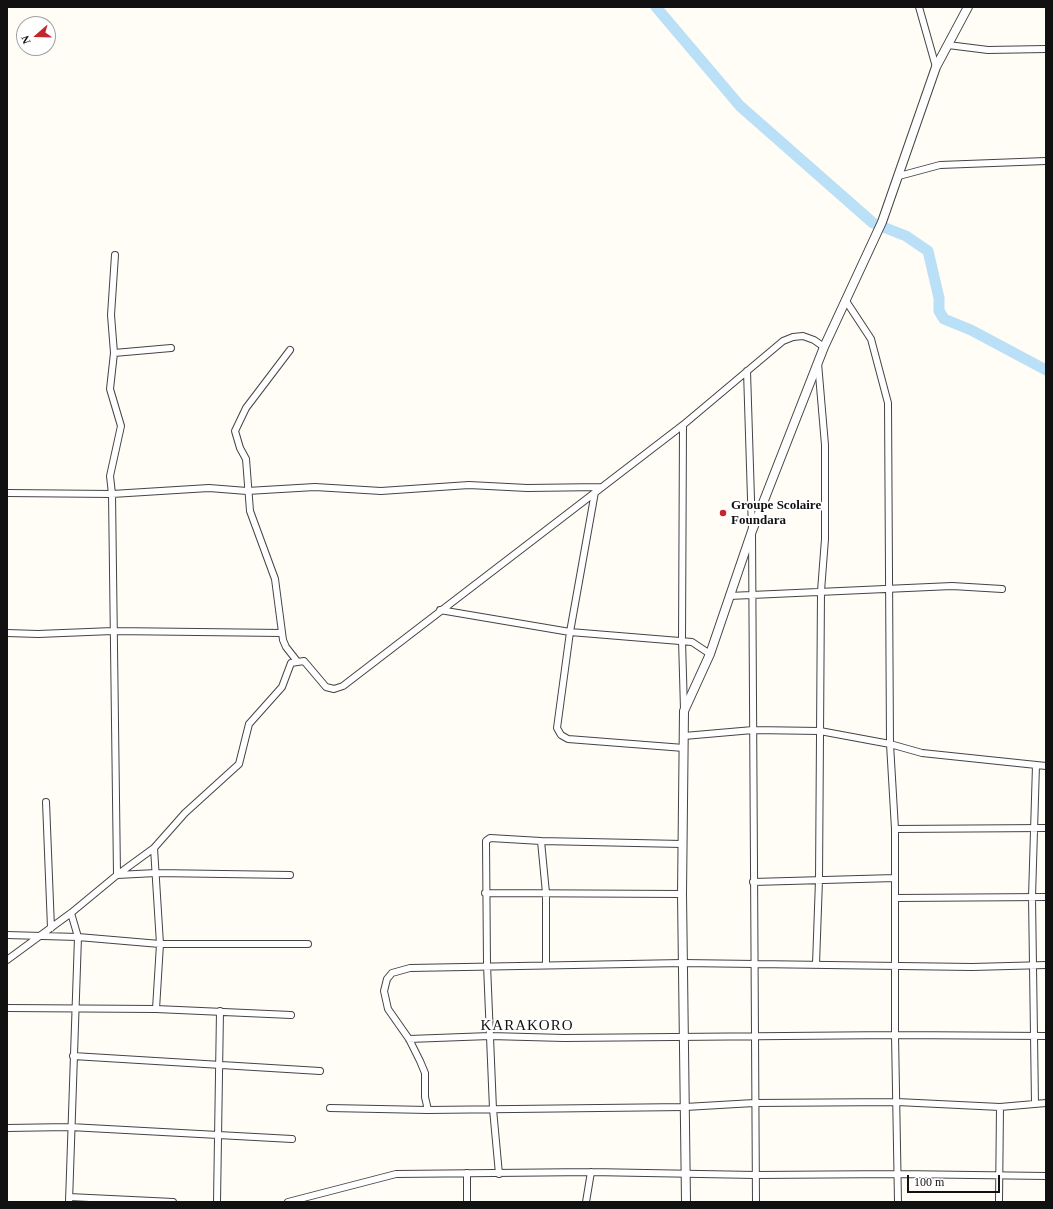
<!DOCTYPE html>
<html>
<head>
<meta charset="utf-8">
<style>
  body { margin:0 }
  #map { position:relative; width:1053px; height:1209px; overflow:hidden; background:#fffdf5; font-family:Georgia,serif }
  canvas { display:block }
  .frame { position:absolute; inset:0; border:8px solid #111; pointer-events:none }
  .north { position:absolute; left:16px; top:16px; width:40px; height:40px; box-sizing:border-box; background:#fff; border:1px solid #a0a0a0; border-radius:50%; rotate:250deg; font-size:11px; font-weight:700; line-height:16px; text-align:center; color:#111 }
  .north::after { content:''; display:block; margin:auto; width:14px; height:18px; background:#c4262e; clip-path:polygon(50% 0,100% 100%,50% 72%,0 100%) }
  .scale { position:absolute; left:907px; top:1175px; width:93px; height:18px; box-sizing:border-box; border:2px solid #111; border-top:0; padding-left:5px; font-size:12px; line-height:14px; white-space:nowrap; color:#111; -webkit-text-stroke:3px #fff; paint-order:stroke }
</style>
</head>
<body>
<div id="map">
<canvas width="1053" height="1209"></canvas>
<div class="frame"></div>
<div class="north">N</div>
<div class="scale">100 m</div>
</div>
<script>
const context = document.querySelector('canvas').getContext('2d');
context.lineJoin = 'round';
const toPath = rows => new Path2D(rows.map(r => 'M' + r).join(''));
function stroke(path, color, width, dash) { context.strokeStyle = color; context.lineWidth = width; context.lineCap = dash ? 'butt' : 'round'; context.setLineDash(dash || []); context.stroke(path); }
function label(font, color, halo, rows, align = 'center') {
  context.font = font + ' Georgia,serif'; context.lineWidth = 4; context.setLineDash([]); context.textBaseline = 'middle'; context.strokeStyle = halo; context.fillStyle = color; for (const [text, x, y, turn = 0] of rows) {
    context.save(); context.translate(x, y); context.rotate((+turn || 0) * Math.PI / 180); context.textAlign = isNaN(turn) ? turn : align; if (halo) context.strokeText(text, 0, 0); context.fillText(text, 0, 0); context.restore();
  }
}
stroke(toPath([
  [656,7,740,106,873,223,906,236,928,251,939,298,939,311,944,319,971,330,1046,370]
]), '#b9e0f7', 11);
const minor = toPath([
  [919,7,936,67],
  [948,45,988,50,1046,49],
  [899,176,940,165,1046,161],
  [115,255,111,315,114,353,110,389,121,426,110,476,112,494,117,875,156,873,290,875],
  [846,301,871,339,888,403,890,744,895,829,895,1035,898,1202],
  [290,350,246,408,235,431,240,448,246,459,250,511,275,579,283,640,286,647,297,661],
  [114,353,171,348],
  [747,371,752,531,756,1202],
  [683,425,682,640,684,710],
  [595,492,570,632,557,728,561,735,568,739,684,748],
  [7,493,112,494,209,488,247,491,315,487,381,491,469,485,527,488,602,487],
  [729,596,952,586,1002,589],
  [440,610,570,632,692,642,710,654],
  [7,633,38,634,113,631,282,633],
  [684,736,753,730,820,731,890,744,922,753,1046,766],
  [46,802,51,928],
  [895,829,1046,828],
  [541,841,546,893,546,965],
  [154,848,160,944,156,1009],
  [753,882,895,878],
  [485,893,682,894],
  [896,898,1046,897],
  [7,935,78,937,160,944,308,944],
  [7,960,71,913,117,875,154,848,185,813,239,764,249,724,282,687,291,663,304,661,326,687,334,689,343,686,683,425,783,341,793,337,803,336,814,340,824,347],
  [816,964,819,880,821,591,825,539,825,445,818,363],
  [7,1008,156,1009,291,1015],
  [409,1039,490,1036,564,1038,895,1035,1046,1036],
  [73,1056,320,1071],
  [1035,1104,1032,897,1036,765],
  [330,1108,428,1110,685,1107,754,1103,897,1102,1000,1107,1046,1103],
  [428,1110,425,1097,425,1073,420,1061,409,1039,388,1009,384,991,387,979,392,973,410,968,683,963,972,967,1046,965],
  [7,1128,70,1127,292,1139],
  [499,1174,493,1109,487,965,486,841,490,838,541,841,682,844],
  [69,1197,173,1202],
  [69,1202,78,937,71,913],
  [217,1202,220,1011],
  [288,1202,396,1174,591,1172,755,1175,899,1174,1046,1176],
  [467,1202,467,1173],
  [586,1202,591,1172],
  [999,1202,1000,1107]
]);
const tertiary = toPath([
  [686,1202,682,894,684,711,710,654,752,531,824,347,882,222,936,67,968,7]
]);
stroke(minor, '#444', 8);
stroke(tertiary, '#444', 10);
stroke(minor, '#fff', 6);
stroke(tertiary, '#fff', 8);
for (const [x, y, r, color] of [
  [723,513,4,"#c4262e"]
]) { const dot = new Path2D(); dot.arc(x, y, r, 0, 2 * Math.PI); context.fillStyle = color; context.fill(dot); stroke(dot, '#fff', 1.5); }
label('bold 13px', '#111', '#fff', [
  ["Groupe Scolaire",731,506],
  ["Foundara",731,521]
], 'left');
context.letterSpacing = '1px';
label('15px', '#111', '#fff', [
  ["KARAKORO",527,1026]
]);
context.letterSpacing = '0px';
</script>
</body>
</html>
